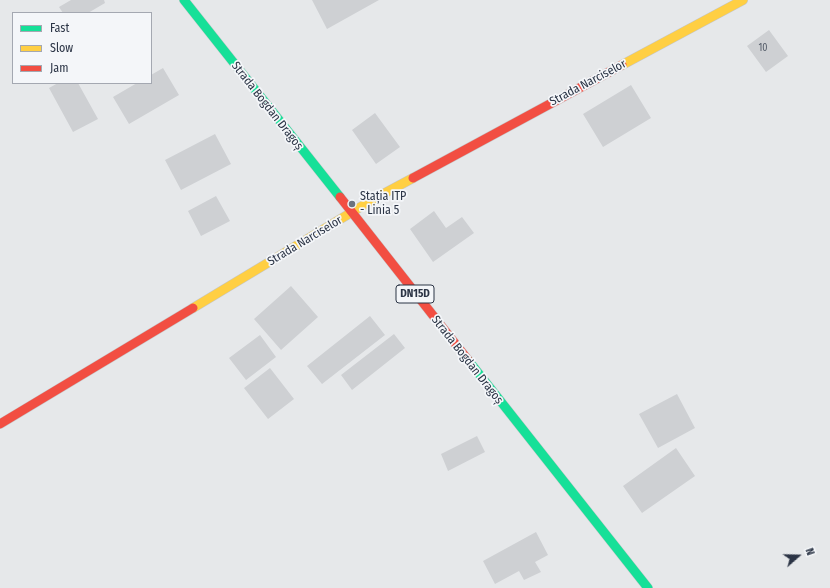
<!DOCTYPE html>
<html>
<head>
<meta charset="utf-8">
<style>
  body { margin:0 }
  #map { position:relative; width:830px; height:588px; overflow:hidden; background:#e6e8ea; font-family:"Fira Sans Condensed",sans-serif }
  canvas { display:block }
  .legend { position:absolute; left:12px; top:12px; width:140px; height:72px; box-sizing:border-box; background:#f4f6f9; border:1px solid #a4a8b1; margin:0; padding:5px 7px; list-style:none; font-size:12px; color:#2b3445 }
  .legend li { display:flex; align-items:center; gap:8px; height:20px }
  .legend b { width:20px; border:1px solid #a4a8b1 }
  .north { position:absolute; left:778px; top:536px; width:40px; height:40px; -webkit-text-stroke:3px #f4f6f9; paint-order:stroke; rotate:70deg; font-size:11px; font-weight:700; line-height:16px; text-align:center; color:#2b3445 }
  .north::after { content:''; display:block; margin:auto; width:14px; height:18px; background:#2b3445; clip-path:polygon(50% 0,100% 100%,50% 72%,0 100%) }
</style>
</head>
<body>
<div id="map">
<canvas width="830" height="588"></canvas>
<ul class="legend">
<li><b style="height:5px;background:#16e098"></b>Fast</li>
<li><b style="height:5px;background:#ffcf43"></b>Slow</li>
<li><b style="height:5px;background:#f24e42"></b>Jam</li>
</ul>
<div class="north">N</div>
</div>
<script>
const context = document.querySelector('canvas').getContext('2d');
context.lineJoin = 'round';
function fillPath(path, color) { context.fillStyle = color; context.fill(path, 'evenodd'); }
const toPath = rows => new Path2D(rows.map(r => 'M' + r).join(''));
function stroke(path, color, width, dash) { context.strokeStyle = color; context.lineWidth = width; context.lineCap = dash ? 'butt' : 'round'; context.setLineDash(dash || []); context.stroke(path); }
function label(font, color, halo, rows, align = 'center') {
  context.font = font + ' "Fira Sans Condensed",sans-serif'; context.lineWidth = 3.5; context.setLineDash([]); context.textBaseline = 'middle'; context.strokeStyle = halo; context.fillStyle = color; for (const [text, x, y, turn = 0] of rows) {
    context.save(); context.translate(x, y); context.rotate((+turn || 0) * Math.PI / 180); context.textAlign = isNaN(turn) ? turn : align; if (halo) context.strokeText(text, 0, 0); context.fillText(text, 0, 0); context.restore();
  }
}
fillPath(toPath([
  [71,0,104,0,105,3,88,13,63,13,59,7],
  [312,0,379,0,327,29],
  [769,30,788,56,766,72,747,46],
  [163,68,179,95,129,124,113,97,137,83,151,83,151,75],
  [58,83,78,83,98,119,73,132,49,88],
  [631,85,651,118,603,147,583,114],
  [375,113,400,147,376,164,352,130],
  [215,134,231,164,181,190,165,160],
  [216,196,230,221,201,236,188,211],
  [434,211,446,228,462,217,474,233,433,262,410,229],
  [291,286,318,317,281,350,254,319],
  [370,316,385,335,322,384,307,366],
  [394,334,405,348,352,390,341,375],
  [260,335,276,357,246,380,229,358],
  [270,368,294,399,268,419,244,388],
  [677,394,695,428,658,448,639,414],
  [477,436,485,452,448,471,441,454],
  [676,448,695,476,642,513,623,486],
  [536,532,548,555,535,562,541,572,524,580,519,571,495,584,483,561]
]), '#ced0d3');
const fast = toPath([
  [184,0,340,197],
  [468,360,648,588]
]);
const slow = toPath([
  [622,65,743,0],
  [193,308,372,200,413,178]
]);
const jam = toPath([
  [413,178,622,65],
  [340,197,468,360],
  [0,424,193,308]
]);
stroke(fast, '#c4c6c8', 10);
stroke(slow, '#c4c6c8', 10);
stroke(jam, '#c4c6c8', 10);
stroke(fast, '#16e098', 9);
stroke(slow, '#ffcf43', 9);
stroke(jam, '#f24e42', 9);
for (const [x, y, r, color] of [
  [352,204,4,"#6c737f"]
]) { const dot = new Path2D(); dot.arc(x, y, r, 0, 2 * Math.PI); context.fillStyle = color; context.fill(dot); stroke(dot, '#f4f6f9', 1.5); }
label('10px', '#545c69', null, [
  ["10",763,48]
]);
for (const [x, y, w] of [
  [415,294,38]
]) { const box = new Path2D(); box.roundRect(x - w / 2, y - 9, w, 18, 3); context.fillStyle = '#f4f6f9'; context.fill(box); stroke(box, '#2b3445', 1); }
label('bold 11px', '#2b3445', null, [
  ["DN15D",415,294]
]);
label('12px', '#2b3445', '#f4f6f9', [
  ["Strada Narciselor",588,83,-28],
  ["Strada Bogdan Dragoș",267,106,52],
  ["Strada Narciselor",305,241,-31],
  ["Strada Bogdan Dragoș",467,360,52]
]);
label('12px', '#2b3445', '#f4f6f9', [
  ["Stația ITP",360,197],
  ["- Linia 5",360,211]
], 'left');
</script>
</body>
</html>
